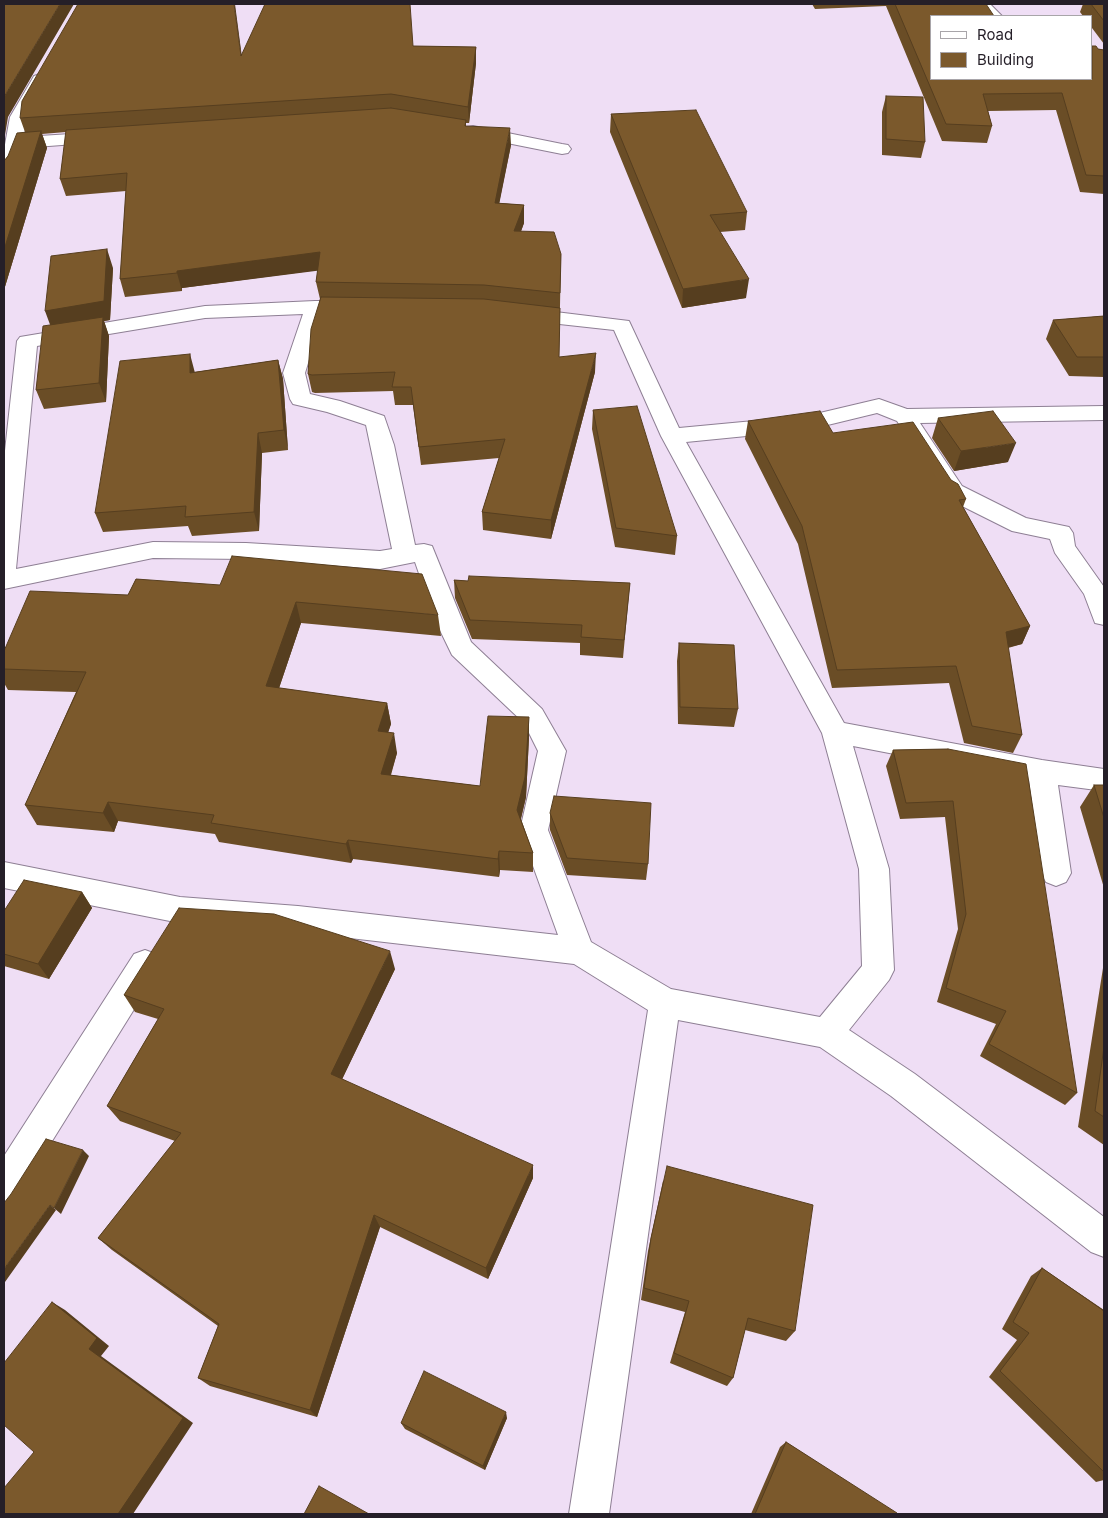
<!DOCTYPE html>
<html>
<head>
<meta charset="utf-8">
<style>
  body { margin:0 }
  #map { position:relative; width:1108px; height:1518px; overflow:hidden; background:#efdef5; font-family:Inter,sans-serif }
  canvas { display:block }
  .frame { position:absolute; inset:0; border:5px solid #251f28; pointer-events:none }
  .legend { position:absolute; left:930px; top:15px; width:162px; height:65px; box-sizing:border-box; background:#fff; border:1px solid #a8a5a9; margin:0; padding:6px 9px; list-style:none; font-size:15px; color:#251f28 }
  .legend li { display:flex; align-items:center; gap:10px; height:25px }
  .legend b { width:25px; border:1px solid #a8a5a9 }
</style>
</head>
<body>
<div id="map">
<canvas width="1108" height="1518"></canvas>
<div class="frame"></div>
<ul class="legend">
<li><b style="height:6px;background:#fff"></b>Road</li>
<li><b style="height:14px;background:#7b592c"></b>Building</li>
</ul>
</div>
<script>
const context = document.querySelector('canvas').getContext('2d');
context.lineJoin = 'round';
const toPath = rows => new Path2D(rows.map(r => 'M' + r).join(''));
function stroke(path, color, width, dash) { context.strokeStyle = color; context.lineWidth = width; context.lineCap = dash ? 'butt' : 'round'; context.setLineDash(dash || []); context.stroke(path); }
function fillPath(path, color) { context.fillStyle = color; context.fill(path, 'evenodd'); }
const minor = toPath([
  [975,4,990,4,1002,16,986,16,975,4],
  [40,74,46,76,48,79,26,117,24,137,102,132,108,133,111,137,108,141,102,142,22,148,13,172,10,176,4,177,4,150,10,117,34,76,40,74],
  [473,126,562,144,568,145,571,149,568,153,562,154,467,135,465,131,467,127,473,126],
  [315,301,355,301,362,303,365,307,362,311,355,313,323,313,305,373,310,394,340,401,384,416,394,445,415,545,424,544,432,546,471,642,542,709,566,751,548,830,591,942,671,989,820,1017,862,966,859,869,822,733,661,436,614,330,523,320,516,318,513,314,516,310,523,308,629,321,679,428,807,416,879,399,907,409,1104,406,1104,420,920,423,962,486,1026,518,1069,527,1073,533,1075,546,1104,587,1104,625,1095,623,1084,594,1055,553,1050,539,1012,531,946,498,897,421,877,413,807,430,686,442,844,723,1042,760,1104,769,1104,791,1058,785,1071,873,1066,882,1056,886,1046,882,1041,873,1029,780,853,746,889,869,894,970,889,980,849,1030,915,1074,1104,1217,1104,1257,1091,1252,891,1096,820,1047,678,1020,609,1514,569,1514,648,1010,574,964,298,932,180,923,4,888,4,862,180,897,298,906,558,935,520,830,538,751,524,723,452,655,435,620,415,562,380,569,246,559,153,558,4,589,4,460,17,341,20,337,205,306,315,301],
  [303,314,283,373,290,399,293,404,327,412,366,425,392,549,380,551,246,543,153,542,16,569,37,346,205,318,303,314],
  [145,950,156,954,160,964,156,974,16,1199,4,1204,4,1156,134,954,145,950]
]);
stroke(minor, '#8e7f94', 2);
fillPath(minor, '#fff');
fillPath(toPath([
  [812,4,986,4,932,79,1098,49,1104,50,1104,194,1080,192,1056,110,988,111,992,126,987,143,942,141,886,6,815,9],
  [1083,4,1104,4,1104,44,1092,28,1092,16,1083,16,1080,12],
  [413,46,476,47,476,63,469,123,466,123,466,126,511,145,499,203,524,205,524,223,521,231,561,254,559,357,595,372,551,539,483,530,482,512,499,458,421,465,413,405,395,405,393,391,315,393,312,392,308,374,320,299,316,282,318,270,182,288,182,291,125,297,120,279,126,191,66,196,60,179,66,132,42,134,47,148,4,290,4,161,8,156,25,132,20,118,242,54],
  [886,96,925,142,921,158,882,155,882,112],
  [611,114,747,212,745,230,720,232,746,298,682,308,610,132],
  [113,268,110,320,104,321,109,336,106,402,44,409,36,390,51,325],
  [1104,316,1104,377,1069,376,1046,339,1053,320],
  [278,360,283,379,288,450,262,453,259,531,192,536,188,526,103,532,95,513,195,372],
  [593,410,677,536,675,555,615,547,592,429],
  [938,418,1008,462,954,471,932,438],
  [748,421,833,433,951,480,966,499,963,507,1030,626,1022,644,1008,648,1022,735,1013,753,964,743,949,683,832,688,798,544,745,439],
  [136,579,438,615,441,636,301,623,279,688,387,703,391,724,388,732,397,753,391,775,480,786,529,737,526,797,521,819,533,853,533,872,500,870,499,877,353,859,351,863,219,842,215,834,118,821,114,832,37,825,25,805,76,692,8,690,4,683,4,651,128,595],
  [454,580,468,581,630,583,623,658,580,655,580,643,472,639,455,598],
  [679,643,738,709,734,727,678,724,677,661],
  [948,749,1077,1093,1065,1105,980,1056,996,1024,937,1002,958,929,945,817,900,819,886,766,893,750],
  [1094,785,1104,785,1104,888,1080,807],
  [550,813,648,864,646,880,567,875,550,830],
  [82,892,92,908,49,979,4,966,4,911],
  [1104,966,1104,1145,1078,1127,1103,968],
  [395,969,342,1079,533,1178,488,1279,380,1227,317,1417,210,1386,198,1378,218,1326,112,1250,98,1238,175,1141,120,1121,107,1106,158,1019,135,1012,124,995],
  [663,1181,795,1331,786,1341,745,1330,733,1378,727,1386,670,1363,685,1312,641,1300,648,1251],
  [1042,1268,1104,1310,1104,1480,1096,1482,989,1377,1017,1340,1002,1329,1031,1276],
  [507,1418,485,1470,405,1429,401,1423],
  [786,1442,897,1514,751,1514,780,1447]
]), '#6a4d26');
fillPath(toPath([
  [60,4,74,4,8,117,4,141,4,97],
  [234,4,235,4,244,73,241,56],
  [476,47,476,63,469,123,468,107],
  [510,128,511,145,496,220,495,203],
  [41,131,47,148,4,290,4,250],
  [524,205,524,223,515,248,514,231],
  [107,249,113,268,110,320,104,321,109,336,106,402,99,383,52,330,45,311],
  [320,252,323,270,182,288,182,291,177,273,177,271],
  [749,279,746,298,682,308,683,289],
  [596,353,595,372,551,539,551,520],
  [190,354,195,373,190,373],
  [278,360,283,379,288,450,284,430],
  [258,433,262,453,259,531,254,512],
  [1016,443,1008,462,954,471,961,451],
  [296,602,301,623,273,706,266,686],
  [1030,626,1022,644,997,650,1006,632],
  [387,703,391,724,382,751,378,731],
  [529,717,529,737,526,797,518,830,517,810],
  [394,733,397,753,385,793,381,774],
  [108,802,118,821,114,832,103,813],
  [348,840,353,859,351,863,346,844],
  [499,851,500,870,499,877,498,859],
  [82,892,92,908,49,979,38,964],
  [390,951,395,969,337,1090,331,1074],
  [83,1150,89,1156,61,1214,54,1208],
  [533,1165,533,1178,488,1279,486,1268],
  [50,1205,56,1210,5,1282,4,1281,4,1269],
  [374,1215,380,1227,317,1417,310,1410],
  [52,1302,65,1310,109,1346,101,1356,193,1423,133,1514,118,1514],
  [506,1412,507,1418,485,1470,483,1466]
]), '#563e1f');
const building = toPath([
  [4,4,60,4,4,97,4,4],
  [78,4,234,4,241,56,265,4,410,4,413,46,476,47,468,107,391,94,20,118,22,101,78,4],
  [895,4,986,4,994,16,932,16,932,79,1092,79,1092,46,1096,46,1098,49,1104,50,1104,176,1086,175,1062,93,983,94,992,126,946,124,895,4],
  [1091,4,1104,4,1104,21,1091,4],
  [886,96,923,97,925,142,886,139,886,96],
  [391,108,466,120,465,126,510,128,495,203,524,205,514,231,554,232,561,254,560,293,484,285,316,282,320,252,177,271,177,273,120,279,127,173,60,179,66,130,391,108],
  [696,110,747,212,710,215,749,279,683,289,611,114,696,110],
  [41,131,4,250,4,161,8,156,17,133,41,131],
  [107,249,104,301,45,311,51,256,107,249],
  [321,297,484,299,560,308,559,357,596,353,551,520,482,512,505,439,419,447,411,387,392,387,395,372,312,375,308,374,311,329,321,297],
  [1104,316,1104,357,1077,357,1053,320,1104,316],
  [103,317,99,383,36,390,43,326,103,317],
  [190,354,190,373,278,360,284,430,258,433,254,512,185,517,186,506,95,513,120,361,190,354],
  [637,406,677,536,616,528,593,410,637,406],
  [820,411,833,433,913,422,951,480,958,484,966,499,959,500,1030,626,1006,632,1022,735,972,726,956,666,837,670,802,526,748,421,820,411],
  [993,411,1016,443,961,451,938,418,993,411],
  [232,556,422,574,438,615,296,602,266,686,387,703,378,731,394,733,381,774,480,786,488,716,529,717,525,777,517,810,533,853,499,851,498,859,348,840,346,844,211,823,214,815,108,802,103,813,25,805,86,672,4,669,4,651,30,591,128,595,136,579,220,585,232,556],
  [469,576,630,583,624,640,581,637,582,625,470,620,454,580,468,581,469,576],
  [679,643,734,645,738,709,680,707,679,643],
  [948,749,1026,764,1077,1093,989,1044,1006,1011,946,988,966,914,953,801,906,803,893,750,948,749],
  [1094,785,1104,785,1104,818,1094,785],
  [554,796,651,803,648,864,567,858,550,813,554,796],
  [24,880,82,892,38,964,4,954,4,911,24,880],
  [179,908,274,914,390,951,331,1074,533,1165,486,1268,374,1215,310,1410,198,1378,219,1324,98,1238,181,1133,107,1106,164,1009,124,995,179,908],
  [1104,1047,1104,1117,1095,1111,1104,1047],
  [46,1139,83,1150,54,1208,50,1205,4,1269,4,1203,11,1194,46,1139],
  [667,1166,813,1205,795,1331,748,1318,733,1378,674,1353,689,1301,644,1288,651,1238,667,1166],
  [1042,1268,1104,1311,1104,1472,1000,1371,1029,1333,1013,1322,1042,1268],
  [52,1302,97,1338,89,1349,183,1418,118,1514,4,1514,4,1488,34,1452,4,1425,4,1363,52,1302],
  [424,1371,506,1412,483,1466,401,1423,424,1371],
  [786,1442,897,1513,897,1514,755,1514,786,1442],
  [319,1486,369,1514,304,1514,319,1486]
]);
fillPath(building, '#7b592c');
stroke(building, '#563e1f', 1);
</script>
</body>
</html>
